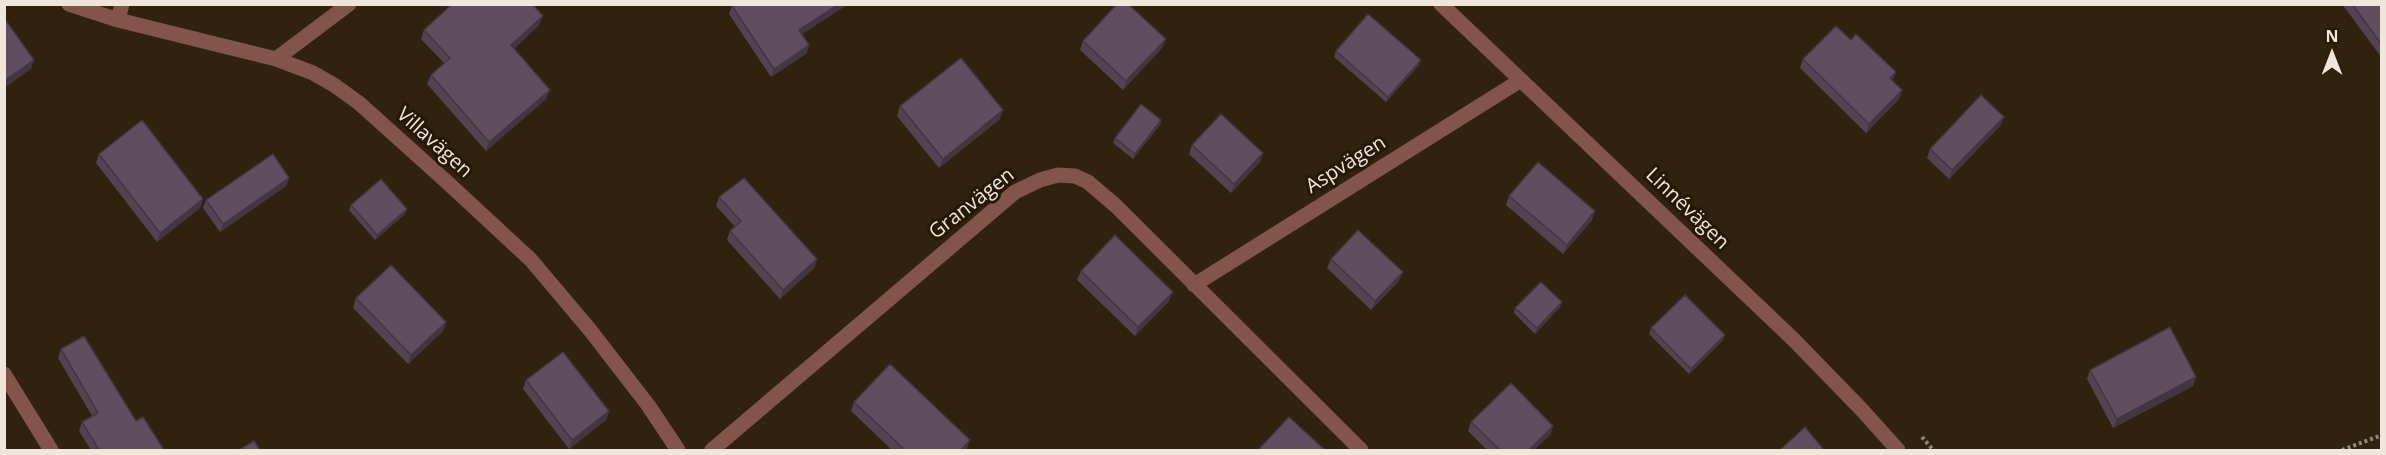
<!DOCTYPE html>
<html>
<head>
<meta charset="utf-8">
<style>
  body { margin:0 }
  #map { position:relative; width:2386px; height:455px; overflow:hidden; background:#30220e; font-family:"Open Sans",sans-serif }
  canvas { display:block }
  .frame { position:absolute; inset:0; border:6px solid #f0e6da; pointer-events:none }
  .north { position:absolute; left:2302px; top:24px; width:60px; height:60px; -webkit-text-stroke:4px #261805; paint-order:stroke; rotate:0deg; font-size:16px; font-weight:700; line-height:24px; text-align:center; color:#f0e6da }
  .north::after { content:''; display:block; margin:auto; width:21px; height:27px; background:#f0e6da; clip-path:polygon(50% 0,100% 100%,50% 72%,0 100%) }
</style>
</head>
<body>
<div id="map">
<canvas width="2386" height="455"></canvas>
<div class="frame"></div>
<div class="north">N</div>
</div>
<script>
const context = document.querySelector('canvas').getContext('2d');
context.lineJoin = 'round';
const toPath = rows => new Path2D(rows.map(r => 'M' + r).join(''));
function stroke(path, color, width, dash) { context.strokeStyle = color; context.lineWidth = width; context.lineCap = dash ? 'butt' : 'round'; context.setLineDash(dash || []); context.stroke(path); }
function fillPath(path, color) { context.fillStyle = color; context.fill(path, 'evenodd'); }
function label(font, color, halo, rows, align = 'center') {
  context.font = font + ' "Open Sans",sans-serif'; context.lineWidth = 6; context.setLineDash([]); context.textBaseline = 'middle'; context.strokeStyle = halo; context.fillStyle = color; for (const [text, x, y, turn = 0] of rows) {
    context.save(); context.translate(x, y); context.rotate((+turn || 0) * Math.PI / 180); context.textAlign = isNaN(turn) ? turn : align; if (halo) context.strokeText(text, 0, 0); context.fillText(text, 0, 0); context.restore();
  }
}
stroke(toPath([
  [1922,437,1933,450],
  [2342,450,2382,435]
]), '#948878', 4, [3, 3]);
stroke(toPath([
  [69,4,118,20,276,59,313,73,334,85,359,103,448,183,531,260,590,330,648,405,678,450],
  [1441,4,1794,340,1862,410,1898,450],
  [118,20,122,4],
  [276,59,349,4],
  [1194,285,1521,80],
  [4,374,51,450],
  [712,450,1015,192,1040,180,1058,175,1075,176,1088,182,1116,206,1361,450]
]), '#83554a', 15);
fillPath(toPath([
  [2342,4,2382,4,2382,58],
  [732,6,802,34,807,53,771,77,729,14],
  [539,25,514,49,546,99,486,151,427,84,431,75,444,63,421,39,424,30],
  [1851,40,1896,72,1892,81,1899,99,1866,133,1800,68,1803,59],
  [1083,41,1162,48,1123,90,1080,50],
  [1336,51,1419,65,1386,102,1334,57],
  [900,106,1000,119,939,168,897,116],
  [2004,117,2000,126,1949,179,1927,158,1930,149],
  [1161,120,1160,125,1133,159,1113,143,1115,138],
  [1192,145,1260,162,1231,193,1189,154],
  [99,154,203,199,200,208,157,242,96,163],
  [289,178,286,186,220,232,203,208,206,200],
  [1509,196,1592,220,1563,254,1506,205],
  [719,197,817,259,814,268,780,299,727,240,730,231,735,227,716,206],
  [351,205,407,209,405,214,375,240,349,210],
  [1331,259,1399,281,1371,310,1327,268],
  [1081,271,1169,301,1135,336,1077,280],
  [356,298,446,322,443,331,408,364,353,308],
  [1560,307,1535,334,1514,313,1515,308],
  [1651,328,1725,335,1723,340,1689,374,1649,334],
  [61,349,136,421,164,450,91,450,79,431,82,422,92,416,58,358],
  [2090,370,2196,377,2193,386,2113,428,2087,379],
  [526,380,609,411,606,420,569,449,523,389],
  [854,402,967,449,966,450,892,450,851,411],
  [1471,422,1553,426,1550,435,1534,450,1487,450,1468,431]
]), '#534252');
fillPath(toPath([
  [839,4,849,4,796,38,799,30],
  [543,16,539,25,508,54,511,45],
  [1166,39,1162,48,1123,90,1126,81],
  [809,45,807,53,771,77,774,69],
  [34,60,31,69,4,88,4,81],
  [1421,60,1419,65,1386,102,1388,97],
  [1896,72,1892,81,1890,78],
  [550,90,546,99,486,151,489,142],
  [1902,90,1899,99,1866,133,1869,124],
  [1003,110,1000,119,939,168,943,159],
  [2004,117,2000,126,1949,179,1952,170],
  [1161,120,1160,125,1133,159,1135,154],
  [1263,153,1260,162,1231,193,1234,184],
  [289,178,286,186,220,232,223,224],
  [203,199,200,208,157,242,160,233],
  [407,209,405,214,375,240,377,235],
  [1595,211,1592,220,1563,254,1567,245],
  [817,259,814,268,780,299,783,290],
  [1403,272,1399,281,1371,310,1375,301],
  [1173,292,1169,301,1135,336,1138,327],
  [1562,302,1560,307,1535,334,1537,328],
  [446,322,443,331,408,364,411,355],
  [1725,335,1723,340,1689,374,1691,369],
  [2196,377,2193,386,2113,428,2117,419],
  [609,411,606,420,569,449,572,440],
  [1553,426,1550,435,1534,450,1529,450],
  [970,440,967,449,966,450,961,450]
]), '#433642');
const building = toPath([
  [452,4,532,4,543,16,511,45,550,90,489,142,431,75,450,58,424,30,452,4],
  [734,4,839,4,799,30,809,45,774,69,732,6,734,4],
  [1117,4,1128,4,1166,39,1126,81,1083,41,1117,4],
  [2352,4,2382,4,2382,45,2352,4],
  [1368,14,1421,60,1388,97,1336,51,1368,14],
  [4,18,34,60,4,81,4,18],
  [1836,26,1851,40,1856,34,1896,72,1890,78,1902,90,1869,124,1803,59,1836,26],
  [961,58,1003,110,943,159,900,106,961,58],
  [1981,95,2004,117,1952,170,1930,149,1981,95],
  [1141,104,1161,120,1135,154,1115,138,1141,104],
  [1221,114,1263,153,1234,184,1192,145,1221,114],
  [142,120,203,199,160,233,99,154,142,120],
  [273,154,289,178,223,224,206,200,273,154],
  [1538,162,1595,211,1567,245,1509,196,1538,162],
  [744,178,817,259,783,290,730,231,741,221,719,197,744,178],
  [381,179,407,209,377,235,351,205,381,179],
  [1358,230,1403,272,1375,301,1331,259,1358,230],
  [1115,235,1173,292,1138,327,1081,271,1115,235],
  [391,265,446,322,411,355,356,298,391,265],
  [1541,282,1562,302,1537,328,1515,308,1541,282],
  [1685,295,1725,335,1691,369,1651,328,1685,295],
  [2170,327,2196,377,2117,419,2090,370,2170,327],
  [84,336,136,421,143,417,164,450,99,450,82,422,98,413,61,349,84,336],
  [563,352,609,411,572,440,526,380,563,352],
  [890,364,970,440,961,450,905,450,854,402,890,364],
  [1511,383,1553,426,1529,450,1500,450,1471,422,1511,383],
  [1289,417,1325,450,1261,450,1259,449,1289,417],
  [1805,427,1824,450,1780,450,1805,427],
  [254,441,260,450,239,450,254,441]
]);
fillPath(building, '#604d5f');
stroke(building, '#433642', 1.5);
label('20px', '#f0e6da', '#261805', [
  ["Villavägen",434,143,42],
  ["Aspvägen",1346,165,-32],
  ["Granvägen",972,204,-38],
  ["Linnévägen",1687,209,44]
]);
</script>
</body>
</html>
